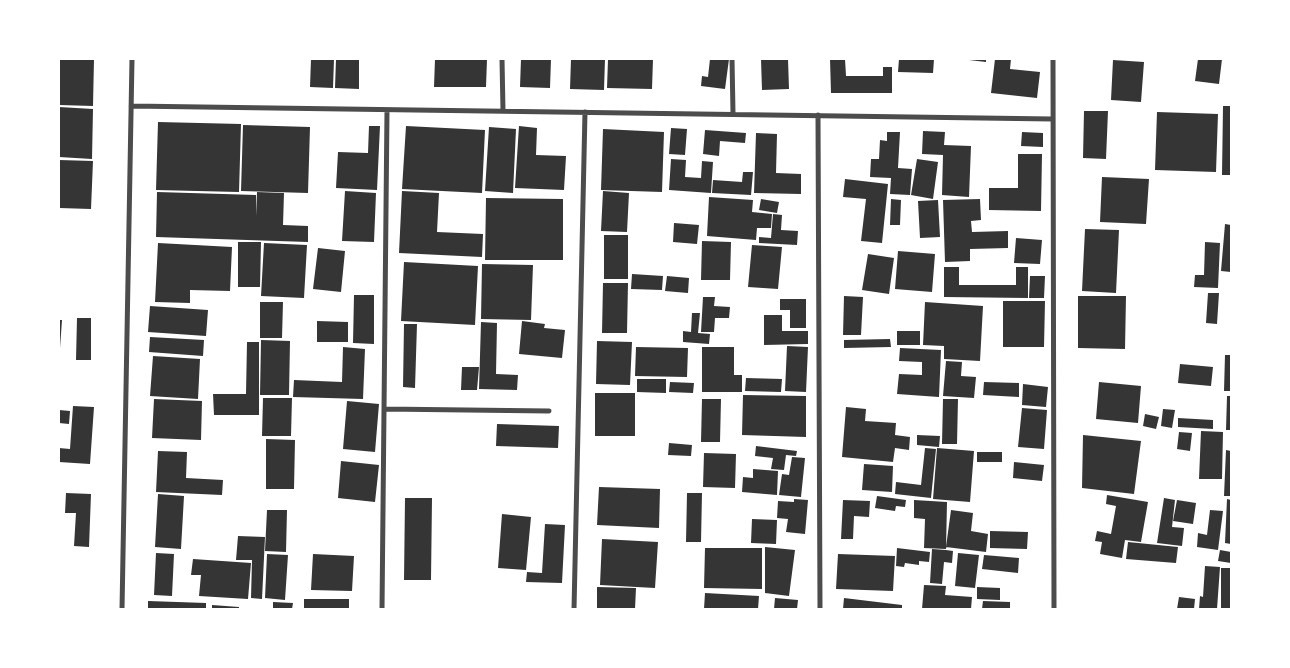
<!DOCTYPE html>
<html>
<head>
<meta charset="utf-8">
<style>
  body { margin:0 }
  #map { position:relative; width:1290px; height:668px; overflow:hidden; background:#fff; font-family:Commissioner,sans-serif }
  canvas { display:block }
  .frame { position:absolute; inset:0; border:60px solid #fff; pointer-events:none }
</style>
</head>
<body>
<div id="map">
<canvas width="1290" height="668"></canvas>
<div class="frame"></div>
</div>
<script>
const context = document.querySelector('canvas').getContext('2d');
context.lineJoin = 'round';
function fillPath(path, color) { context.fillStyle = color; context.fill(path, 'evenodd'); }
const toPath = rows => new Path2D(rows.map(r => 'M' + r).join(''));
function stroke(path, color, width, dash) { context.strokeStyle = color; context.lineWidth = width; context.lineCap = dash ? 'butt' : 'round'; context.setLineDash(dash || []); context.stroke(path); }
fillPath(toPath([
  [59,59,94,59,93,106,59,105],
  [311,59,334,59,333,88,310,87],
  [336,59,359,59,359,89,335,88],
  [435,59,487,59,486,87,434,87],
  [521,59,551,59,550,88,520,87],
  [571,59,605,59,604,90,570,89],
  [608,59,653,59,652,89,607,88],
  [710,59,729,59,725,89,701,86,702,76,708,77],
  [761,59,788,59,789,89,762,90],
  [830,59,845,59,846,76,883,76,883,67,892,67,892,93,831,93],
  [899,59,934,59,933,73,898,72],
  [969,59,986,59,986,62,969,60],
  [995,59,1011,59,1010,69,1040,72,1037,98,991,93],
  [1198,59,1222,59,1219,84,1195,81],
  [1113,60,1144,62,1141,102,1111,100],
  [1223,106,1231,106,1231,175,1222,175],
  [59,107,93,109,92,159,59,157],
  [1084,111,1108,111,1106,159,1083,158],
  [1157,112,1218,114,1216,172,1155,170],
  [158,122,241,124,239,192,156,190],
  [243,125,310,127,308,193,241,191],
  [369,126,380,126,377,190,336,188,338,152,368,153],
  [406,126,485,130,482,193,402,189],
  [519,126,537,128,536,155,566,156,564,190,515,188],
  [489,127,516,129,513,193,485,191],
  [671,128,687,129,685,155,669,154],
  [603,129,664,132,662,192,601,190],
  [705,130,746,133,745,143,720,141,719,156,703,154],
  [923,131,945,132,944,145,971,146,969,197,942,195,943,155,922,154],
  [887,132,900,132,898,168,912,169,910,195,890,194,891,178,870,177,871,159,879,159,880,140,887,141],
  [1022,132,1043,133,1043,147,1021,146],
  [756,133,777,134,776,173,801,174,801,194,754,193],
  [1018,154,1042,154,1041,211,989,210,989,188,1018,188],
  [671,159,686,160,685,177,701,178,702,161,713,162,711,193,669,190],
  [917,159,938,162,933,199,911,195],
  [59,160,93,161,91,209,59,208],
  [743,172,753,172,751,195,712,193,713,180,742,182],
  [1102,177,1149,179,1146,224,1100,222],
  [845,179,888,184,882,243,861,241,866,199,843,197],
  [345,191,376,193,374,242,342,241],
  [402,191,439,193,437,232,483,234,482,257,399,253],
  [603,191,629,193,627,232,601,231],
  [157,192,256,195,256,216,257,192,284,193,283,225,308,226,308,242,156,237],
  [709,197,753,200,752,212,772,214,771,228,757,228,756,240,707,236],
  [486,198,563,199,563,260,485,260],
  [761,199,779,202,777,213,759,210],
  [891,199,901,200,900,225,890,225],
  [980,199,981,220,971,221,972,232,1008,231,1008,248,970,249,970,261,945,262,943,200],
  [938,200,940,237,920,238,918,201],
  [773,214,782,215,781,230,798,231,797,245,759,243,759,237,771,238],
  [674,223,699,225,697,244,673,242],
  [1225,224,1231,225,1231,272,1221,271],
  [1085,229,1119,230,1116,293,1082,291],
  [604,235,628,235,628,279,604,279],
  [1016,238,1042,240,1040,264,1014,263],
  [702,241,731,242,730,280,701,280],
  [238,242,261,242,260,287,238,287],
  [1205,242,1220,243,1218,288,1194,287,1195,275,1204,275],
  [158,243,232,247,230,291,190,290,190,303,155,302],
  [264,243,307,245,304,298,261,296],
  [752,245,782,247,778,289,748,287],
  [318,248,345,251,341,292,313,289],
  [898,251,935,254,932,292,895,289],
  [868,254,894,258,889,294,862,290],
  [404,262,478,266,475,325,401,321],
  [482,264,533,265,531,320,481,319],
  [944,267,959,267,959,285,1016,285,1016,267,1028,267,1028,298,944,297],
  [632,274,663,276,662,290,631,289],
  [667,276,689,278,688,293,665,291],
  [1030,276,1045,276,1044,298,1029,298],
  [603,283,628,283,627,333,602,333],
  [1208,293,1219,293,1217,324,1206,323],
  [354,295,374,295,374,344,353,343],
  [844,296,863,297,861,335,843,335],
  [1078,296,1126,296,1125,349,1078,348],
  [703,297,715,297,714,306,730,307,729,318,715,318,714,332,701,332],
  [780,299,806,299,806,328,790,328,790,310,780,310],
  [1003,301,1045,301,1044,347,1003,347],
  [260,302,283,302,282,338,260,338],
  [925,302,983,306,980,361,944,359,944,346,923,345],
  [150,306,208,310,206,336,148,332],
  [692,313,700,313,698,333,710,334,709,344,683,342,683,331,691,332],
  [764,315,782,315,782,331,808,331,808,344,764,345],
  [77,318,91,318,91,360,76,360],
  [59,320,62,320,60,348,59,348],
  [317,321,348,322,348,342,317,342],
  [522,321,545,324,544,328,565,330,562,358,519,354],
  [481,322,497,323,496,374,518,375,517,390,479,389],
  [404,324,417,324,415,388,403,387],
  [897,331,920,331,920,345,897,345],
  [150,337,204,340,203,356,149,352],
  [890,339,891,347,844,348,844,340],
  [261,340,290,341,289,395,260,395],
  [597,341,632,342,630,385,596,384],
  [247,342,259,342,259,415,214,415,213,394,246,394],
  [787,346,808,347,806,392,785,391],
  [343,347,365,349,363,399,293,397,294,380,342,382],
  [636,347,688,348,687,377,635,376],
  [702,347,734,347,734,375,742,375,742,392,702,392],
  [900,348,941,350,939,397,897,394,899,374,922,375,922,362,899,361],
  [1225,355,1231,355,1231,391,1224,391],
  [153,356,200,359,198,399,150,396],
  [946,361,962,362,961,376,976,377,974,398,943,396],
  [1180,364,1213,367,1211,386,1178,383],
  [462,367,479,367,477,390,461,390],
  [746,378,782,379,781,392,745,391],
  [637,379,666,379,666,393,637,392],
  [670,382,694,383,693,393,669,392],
  [984,382,1019,383,1019,397,983,395],
  [1099,382,1141,386,1138,423,1096,419],
  [1023,384,1048,387,1046,407,1022,405],
  [595,393,635,393,635,436,595,436],
  [743,395,806,396,806,437,742,435],
  [1227,396,1231,396,1231,430,1226,430],
  [263,398,292,398,291,436,262,436],
  [154,399,202,401,201,440,152,438],
  [702,399,721,399,720,442,701,442],
  [943,399,958,399,957,444,942,444],
  [347,401,379,404,375,452,343,449],
  [73,406,94,407,90,464,59,462,59,448,70,449],
  [846,407,866,409,865,421,896,423,895,435,910,437,909,450,895,448,893,462,842,457],
  [1022,408,1047,410,1044,449,1018,447],
  [1163,409,1175,410,1172,428,1161,426],
  [59,410,70,411,69,424,59,423],
  [1145,414,1159,417,1156,429,1143,426],
  [1178,418,1213,420,1213,429,1178,427],
  [497,424,559,426,558,448,496,446],
  [1201,431,1223,432,1222,479,1199,479],
  [1179,432,1192,433,1190,451,1177,449],
  [917,435,940,436,939,447,917,445],
  [1083,435,1141,441,1134,494,1082,488],
  [266,439,295,440,294,489,266,489],
  [669,443,692,445,691,456,668,455],
  [756,446,797,451,796,456,786,455,784,470,771,469,773,458,755,456],
  [925,448,936,449,931,498,895,494,896,482,921,485],
  [937,448,974,451,970,502,933,499],
  [1226,450,1231,451,1231,496,1224,496],
  [158,451,187,452,186,478,223,480,222,495,156,492],
  [977,452,1002,452,1002,462,977,462],
  [704,453,736,454,735,488,703,487],
  [792,457,805,458,801,497,779,495,782,474,789,475],
  [341,461,379,465,375,502,338,498],
  [1014,462,1044,465,1042,481,1013,478],
  [864,464,893,466,892,492,862,490],
  [753,469,778,471,777,495,742,492,743,477,753,478],
  [599,487,660,489,659,528,597,525],
  [66,493,91,494,89,547,74,546,76,513,65,513],
  [687,493,702,493,701,542,686,542],
  [158,494,184,496,181,549,155,547],
  [1107,495,1148,502,1141,542,1125,540,1122,558,1100,554,1102,542,1095,541,1097,531,1111,534,1116,506,1106,504],
  [877,496,906,500,905,507,896,506,895,511,875,508],
  [405,498,432,498,431,580,404,580],
  [1164,498,1175,500,1172,527,1184,528,1182,546,1157,543],
  [794,499,808,500,805,534,786,532,788,519,777,518,778,501,794,502],
  [1227,499,1231,500,1231,544,1225,543],
  [843,500,870,501,869,517,854,516,853,539,841,539],
  [914,500,947,502,946,549,924,548,925,519,914,518],
  [1177,500,1196,503,1193,524,1173,521],
  [267,510,287,510,286,552,265,551],
  [951,510,973,513,971,531,988,534,986,552,946,547],
  [1210,510,1223,511,1218,550,1197,547,1198,533,1207,535],
  [502,514,531,517,526,570,498,568],
  [752,519,777,520,776,544,751,543],
  [545,524,565,525,562,583,526,582,527,572,542,573],
  [990,531,1028,532,1027,549,990,548],
  [238,536,265,537,262,599,251,598,252,560,236,560],
  [602,539,658,542,655,588,600,585],
  [1128,542,1178,547,1176,563,1126,559],
  [765,547,795,550,789,596,765,593],
  [705,548,762,548,762,589,704,588],
  [897,548,930,552,929,562,919,561,919,565,905,563,904,567,896,566],
  [932,549,946,550,946,552,946,550,953,551,952,563,944,562,942,584,930,583],
  [1220,550,1231,552,1231,563,1218,561],
  [156,553,174,554,172,596,154,595],
  [958,553,979,555,975,588,955,586],
  [267,554,288,555,285,600,265,598],
  [313,554,354,556,352,591,311,590],
  [838,554,895,556,893,591,836,589],
  [984,555,1019,558,1018,573,982,569],
  [193,559,251,563,248,599,199,596,201,575,191,575],
  [1205,566,1220,567,1217,609,1199,609,1200,596,1203,597],
  [1221,568,1231,568,1231,609,1221,609],
  [924,585,946,586,945,595,972,597,971,609,922,609],
  [597,587,636,588,635,609,597,609],
  [977,587,1000,588,1000,600,977,599],
  [705,593,759,596,758,609,704,609],
  [1179,597,1195,599,1194,609,1177,609],
  [775,598,798,600,797,609,774,609],
  [844,598,902,605,902,609,843,609],
  [304,599,349,599,349,609,304,609],
  [148,601,206,603,206,609,148,609],
  [983,601,1010,602,1010,609,982,609],
  [273,602,293,603,292,609,273,609],
  [212,605,239,607,239,609,212,609]
]), '#353535');
stroke(toPath([
  [502,59,503,111],
  [732,59,733,113],
  [1053,59,1054,609],
  [131,106,1052,119],
  [818,115,820,609],
  [384,409,549,411],
  [122,609,132,59],
  [382,609,387,110],
  [574,609,585,112]
]), '#4c4c4c', 5);
</script>
</body>
</html>
